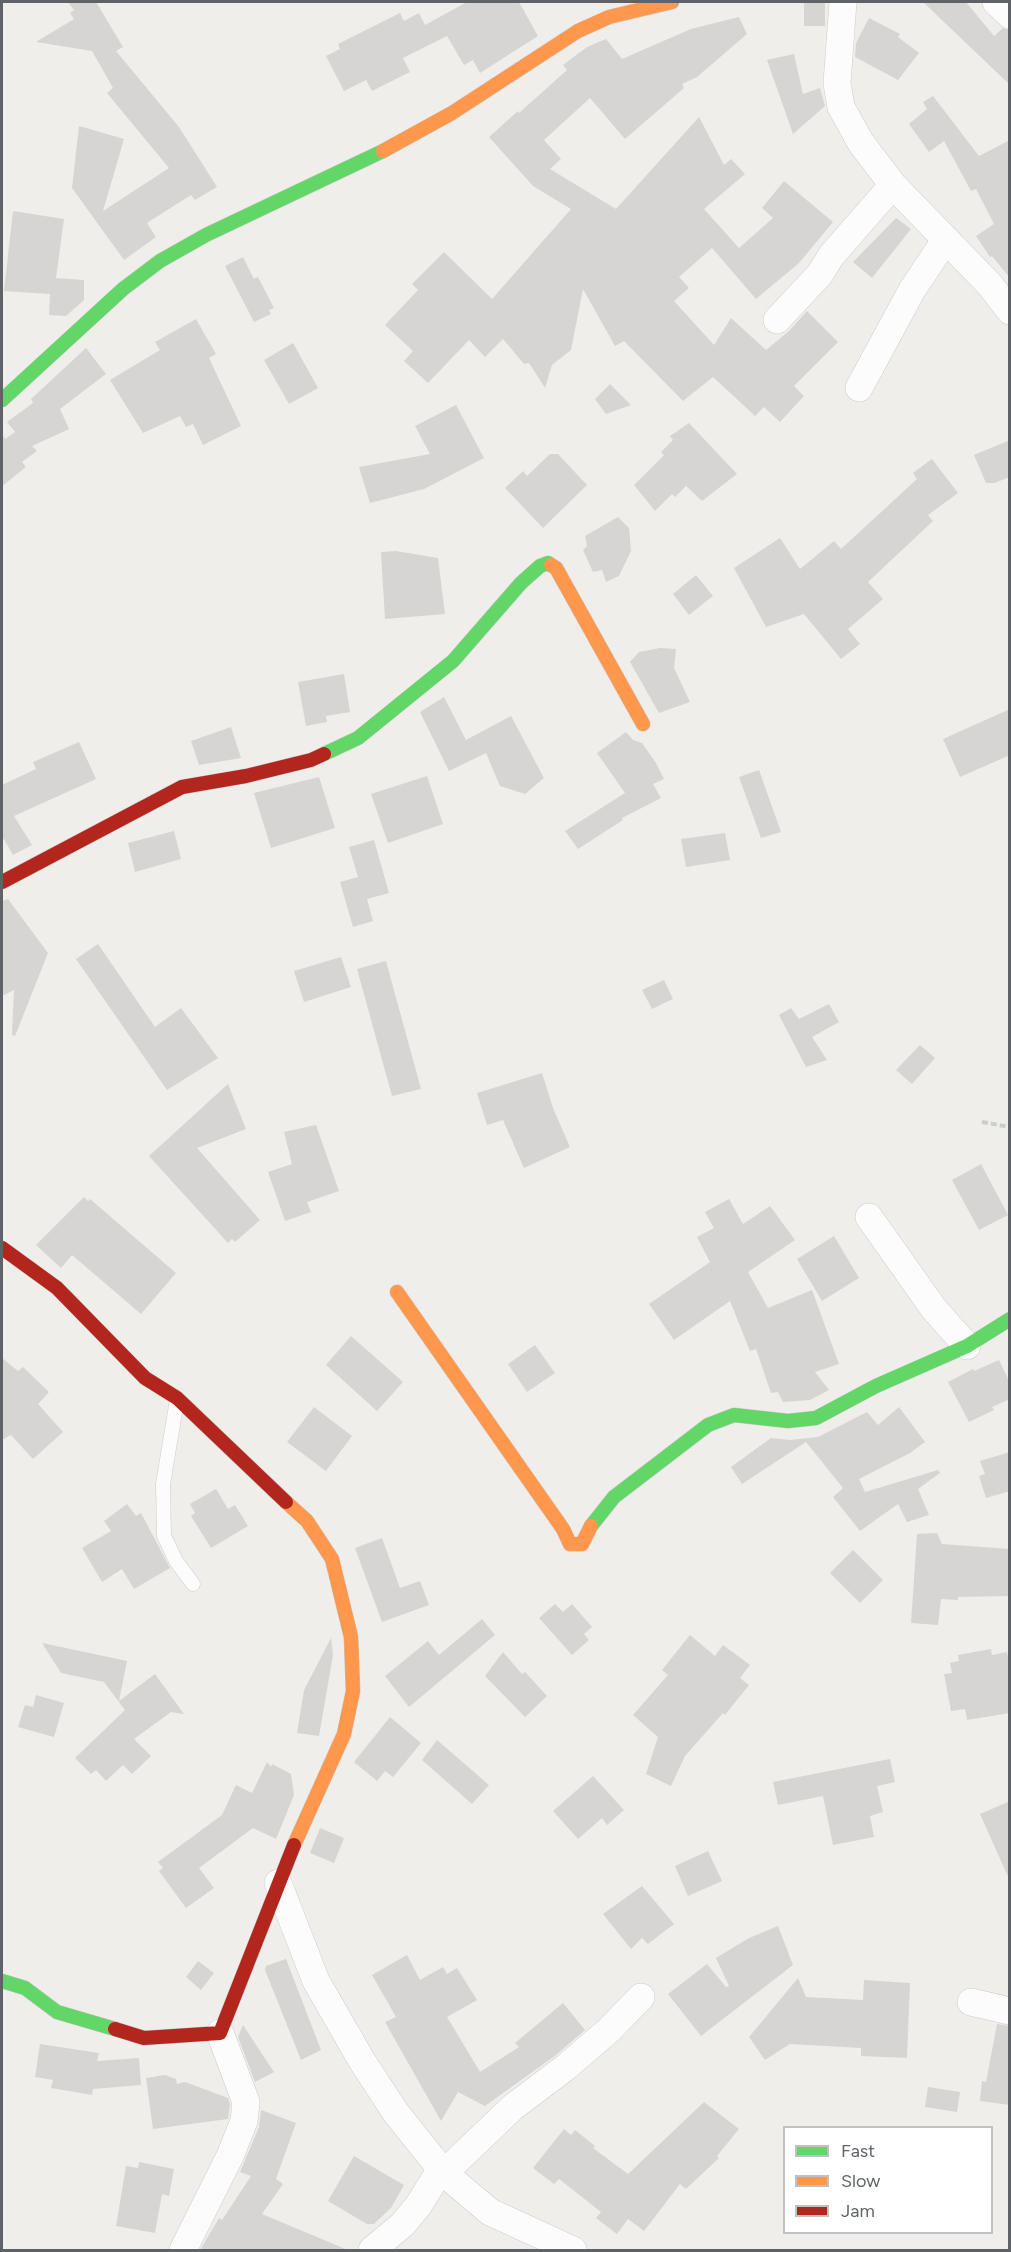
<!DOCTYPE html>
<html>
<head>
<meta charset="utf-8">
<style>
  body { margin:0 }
  #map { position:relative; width:1011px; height:2252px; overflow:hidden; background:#efeeea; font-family:Figtree,sans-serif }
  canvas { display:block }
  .frame { position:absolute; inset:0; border:3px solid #5f6368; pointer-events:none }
  .legend { position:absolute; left:783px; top:2126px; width:210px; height:108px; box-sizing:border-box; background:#fff; border:2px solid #bfc1c3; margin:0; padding:8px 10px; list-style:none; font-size:18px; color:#5f6368 }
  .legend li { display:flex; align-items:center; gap:12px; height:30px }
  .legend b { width:30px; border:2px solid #bfc1c3 }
</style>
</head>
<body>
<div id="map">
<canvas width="1011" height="2252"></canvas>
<div class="frame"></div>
<ul class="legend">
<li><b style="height:8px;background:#63d668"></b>Fast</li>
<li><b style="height:8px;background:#ff974d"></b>Slow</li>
<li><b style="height:8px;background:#b3261e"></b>Jam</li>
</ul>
</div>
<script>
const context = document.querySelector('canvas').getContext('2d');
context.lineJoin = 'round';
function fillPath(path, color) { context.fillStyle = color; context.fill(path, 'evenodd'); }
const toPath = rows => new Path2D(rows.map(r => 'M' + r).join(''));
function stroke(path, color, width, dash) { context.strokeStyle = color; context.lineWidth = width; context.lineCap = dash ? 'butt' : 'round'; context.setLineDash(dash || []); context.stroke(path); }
fillPath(toPath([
  [68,2,96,2,123,47,116,51,179,127,217,187,195,200,191,195,147,223,156,237,124,260,72,188,79,126,124,139,103,211,169,168,107,93,113,88,92,51,36,42,74,19,70,13,74,10],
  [467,2,519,2,538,36,480,73,473,60,464,65,447,36,403,58,410,72,372,91,366,80,344,91,326,56,340,49,338,44,400,13,404,21,419,13,425,25],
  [804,2,825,2,825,26,804,26],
  [923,2,966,2,994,36,1003,28,1010,30,1010,85],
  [739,17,747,34,697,77,682,84,684,88,625,139,590,98,544,140,561,159,550,169,616,209,699,117,724,165,731,159,745,174,704,209,739,248,773,218,762,208,784,181,833,222,799,263,756,299,712,248,679,277,689,288,674,301,714,345,731,318,766,350,789,331,807,311,838,342,794,386,804,396,780,422,764,407,755,416,713,377,683,401,624,341,615,346,583,289,571,350,552,365,545,388,529,363,524,364,503,339,485,357,469,340,428,383,404,361,413,351,385,325,418,290,412,284,444,252,492,299,571,209,533,186,489,137,518,111,519,113,567,70,563,65,587,47,606,39,622,59,691,29],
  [869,18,900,34,898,37,919,53,898,80,855,57,856,43],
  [794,54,803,94,820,88,825,106,793,134,767,60],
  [933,96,979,156,1010,140,1010,278,992,256,990,257,976,236,994,224,976,189,971,191,944,141,929,152,909,124,927,109,923,102],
  [13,211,64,219,56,278,84,280,84,300,66,316,49,315,50,294,4,291],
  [896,218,911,229,872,278,853,262],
  [243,257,254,279,258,277,274,308,269,310,271,314,254,322,225,266],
  [196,319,216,354,209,358,241,426,203,445,193,424,186,427,180,416,143,433,110,380,160,350,155,342],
  [293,343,318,388,289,404,264,360],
  [86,348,106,374,60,409,69,429,32,446,37,451,22,462,26,467,2,486,2,434,5,439,15,432,7,422,33,403,31,399],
  [610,384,631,405,606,414,595,399],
  [456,405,484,458,424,489,370,503,359,467,430,454,415,426],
  [689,423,737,474,702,501,686,486,675,497,672,494,655,511,634,485,664,455,661,452,673,440,670,436],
  [1010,440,1010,477,994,483,986,483,974,455],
  [550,454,558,454,587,485,543,528,505,488,523,471,527,476],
  [932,459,958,493,928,515,933,521,868,582,883,599,848,629,860,644,841,659,804,614,766,627,734,568,780,538,800,569,834,541,841,549,917,479,913,473],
  [618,517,629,528,631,551,619,576,606,582,602,570,593,572,583,550,587,546,585,536],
  [396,551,438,558,445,614,385,619,381,552],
  [696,575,713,596,689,615,673,594],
  [660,648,676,649,674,668,690,702,659,713,630,662,639,652],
  [344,674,350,712,326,716,327,722,306,726,298,682],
  [444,697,466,740,511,716,544,778,525,794,500,786,486,753,449,771,420,712],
  [1010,709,1010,755,960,777,943,739],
  [231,727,241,758,199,765,191,741],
  [626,732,633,740,642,743,656,763,664,779,653,784,661,798,622,818,623,820,578,849,565,831,625,793,597,753],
  [79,742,96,779,14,816,32,845,13,855,2,836,2,785,36,769,33,762],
  [759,770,781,832,761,838,739,777],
  [427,776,443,824,388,843,371,794],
  [319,777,335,828,271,848,254,793],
  [174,831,181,859,135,872,128,843],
  [725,833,730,860,686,867,681,839],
  [374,840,389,893,367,899,373,921,353,927,340,882,358,877,349,847],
  [8,899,48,953,15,1036,12,1035,14,990,2,996,2,901],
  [98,944,155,1027,181,1008,218,1058,167,1090,76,959],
  [341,957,351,987,304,1002,294,971],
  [386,961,421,1089,392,1096,357,969],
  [664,980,673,999,652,1009,642,990],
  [829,1004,839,1022,812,1037,827,1060,806,1067,779,1015,791,1008,799,1019],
  [920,1045,935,1058,912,1084,896,1070],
  [542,1073,553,1108,570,1147,524,1168,503,1120,487,1125,477,1093],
  [228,1084,246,1129,197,1148,260,1220,235,1242,232,1239,228,1243,149,1156],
  [316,1125,339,1191,307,1202,311,1212,285,1221,268,1172,292,1164,284,1132],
  [981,1164,1008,1215,979,1230,952,1180],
  [84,1197,88,1201,90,1199,176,1273,141,1314,72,1255,61,1268,36,1245],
  [729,1199,743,1224,770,1206,795,1240,748,1272,768,1308,812,1290,839,1364,815,1372,829,1390,810,1400,783,1402,778,1392,771,1393,756,1349,750,1351,730,1301,674,1340,649,1304,710,1262,697,1237,714,1228,705,1212],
  [834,1236,859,1278,822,1301,797,1259],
  [351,1336,403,1382,377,1411,326,1365],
  [535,1345,555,1373,527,1392,508,1364],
  [2,1358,18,1371,23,1367,49,1392,38,1404,63,1432,33,1459,11,1435,2,1440],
  [999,1360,1010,1383,1010,1399,992,1407,994,1410,969,1422,948,1382,973,1369,974,1371],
  [314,1407,352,1436,326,1471,287,1442],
  [899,1407,925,1442,910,1453,859,1479,865,1492,938,1470,940,1473,918,1489,929,1515,907,1522,898,1504,860,1531,833,1497,843,1488,806,1442,742,1484,731,1467,771,1438,790,1440,818,1437,867,1412,878,1425],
  [1010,1452,1010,1491,986,1498,979,1476,985,1474,980,1461],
  [216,1489,228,1509,235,1505,248,1526,211,1548,191,1516,195,1513,190,1504],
  [127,1504,136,1516,141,1513,170,1568,134,1589,122,1569,102,1582,82,1548,111,1531,104,1521],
  [937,1533,942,1544,1010,1549,1010,1596,958,1597,958,1600,941,1599,938,1625,911,1623,917,1534],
  [382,1538,400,1588,420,1581,429,1605,382,1622,355,1548],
  [853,1550,883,1580,860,1603,830,1573],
  [555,1604,563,1612,572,1604,592,1627,584,1634,589,1640,572,1655,539,1618],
  [482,1619,495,1635,409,1707,385,1676,428,1641,439,1655],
  [690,1635,715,1656,723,1645,750,1665,740,1678,749,1685,725,1715,723,1713,685,1756,671,1786,646,1774,658,1737,633,1715,668,1675,662,1670],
  [331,1638,333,1655,319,1736,297,1733,304,1690],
  [42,1643,127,1661,119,1701,155,1674,184,1714,171,1712,134,1739,151,1756,132,1774,123,1765,106,1781,96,1770,91,1774,75,1758,125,1710,104,1682,61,1673],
  [991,1649,992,1655,1007,1652,1010,1667,1010,1713,967,1720,965,1709,951,1711,944,1674,952,1673,950,1663,959,1661,958,1655],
  [503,1652,522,1674,525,1672,547,1696,525,1717,485,1676],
  [36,1695,64,1703,54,1737,18,1727,25,1705,33,1707],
  [390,1717,421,1743,393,1777,385,1771,377,1781,354,1762],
  [437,1740,489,1785,472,1804,422,1760],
  [890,1759,895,1782,877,1786,883,1812,870,1816,874,1837,833,1845,823,1796,778,1805,773,1782],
  [267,1762,271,1767,272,1764,291,1774,294,1795,276,1839,253,1828,199,1868,214,1888,186,1908,159,1871,163,1868,158,1862,222,1815,236,1785,252,1793],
  [593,1776,624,1810,607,1825,602,1818,578,1839,553,1811],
  [1010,1801,1010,1881,980,1814],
  [320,1828,344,1838,334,1863,310,1853],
  [708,1851,722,1881,688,1896,675,1866],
  [642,1886,674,1924,648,1944,642,1938,631,1949,603,1914],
  [778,1926,793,1965,701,2036,668,1994,707,1964,726,1987,729,1986,716,1958,749,1938],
  [407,1955,420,1980,443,1967,447,1974,457,1968,477,2000,447,2017,480,2072,519,2047,515,2043,563,2003,585,2030,556,2055,485,2106,458,2092,441,2121,385,2022,396,2017,372,1975],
  [286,1959,321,2050,301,2060,265,1970,266,1966],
  [198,1961,214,1973,201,1990,186,1977],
  [798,1978,806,1997,863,2000,864,1980,910,1983,907,2058,861,2056,861,2048,790,2044,765,2060,749,2037],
  [997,2024,1010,2026,1010,2105,980,2101,982,2081,986,2082],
  [243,2025,274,2072,255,2082,238,2037],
  [40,2044,99,2053,97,2061,139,2058,141,2085,93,2089,92,2095,51,2088,53,2080,35,2077],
  [165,2075,176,2079,177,2084,185,2082,228,2098,230,2104,228,2119,153,2129,146,2078],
  [928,2087,960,2092,957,2112,925,2107],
  [704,2102,739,2129,717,2156,719,2158,686,2189,680,2184,644,2231,628,2219,617,2234,596,2218,601,2212,559,2179,554,2184,533,2168,564,2129,571,2135,575,2130,595,2146,593,2148,628,2174],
  [261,2110,296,2123,276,2179,283,2184,262,2214,348,2250,200,2250,219,2218,222,2220,251,2176,240,2172,259,2127],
  [354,2156,404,2185,391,2208,374,2224,367,2224,328,2201],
  [139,2162,174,2169,169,2196,162,2194,155,2233,116,2226,126,2166,138,2168]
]), '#d6d5d3');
const lane = toPath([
  [177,1400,163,1484,164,1536,176,1561,193,1584]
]);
const street = toPath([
  [843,2,837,83,841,107,861,143,893,185,990,285,1010,311],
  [996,2,1010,15],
  [777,320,820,274,831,256,893,185],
  [859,388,912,290,946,239],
  [869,1217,934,1309,967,1346],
  [278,1883,316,1981,362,2061,396,2113,444,2173,490,2212,573,2250],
  [971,2002,1010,2011],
  [444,2173,513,2107,566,2067,609,2030,641,1997],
  [183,2250,230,2156,244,2121,246,2102,220,2033],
  [372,2250,403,2224,418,2206,441,2169]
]);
const fast = toPath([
  [2,400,123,289,160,261,206,235,383,151],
  [324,754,358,738,453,661,521,583,540,566,548,563,551,565],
  [591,1526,614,1497,708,1425,734,1415,788,1421,816,1418,876,1386,967,1346,1010,1319],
  [2,1981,25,1988,57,2012,115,2029]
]);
const slow = toPath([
  [383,151,452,113,578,31,609,17,672,2],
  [551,565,556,568,643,724],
  [397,1292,563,1529,570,1544,582,1544,591,1526],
  [286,1502,307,1521,332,1559,351,1637,353,1691,344,1734,294,1845]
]);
const jam = toPath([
  [2,882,182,787,246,776,311,760,324,754],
  [2,1248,57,1288,145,1378,177,1398,286,1502],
  [115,2029,144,2038,220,2033,294,1845]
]);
stroke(lane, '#cbcccc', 15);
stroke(street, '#cbcccc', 28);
stroke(fast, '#cacacb', 15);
stroke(slow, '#cacacb', 15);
stroke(jam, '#cacacb', 15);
stroke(toPath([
  [982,1122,1010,1127]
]), '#cacfcc', 4, [6, 3]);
stroke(lane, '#fdfcfc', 14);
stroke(street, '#fdfcfc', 27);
stroke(fast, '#63d668', 14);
stroke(slow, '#ff974d', 14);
stroke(jam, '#b3261e', 14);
</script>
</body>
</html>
